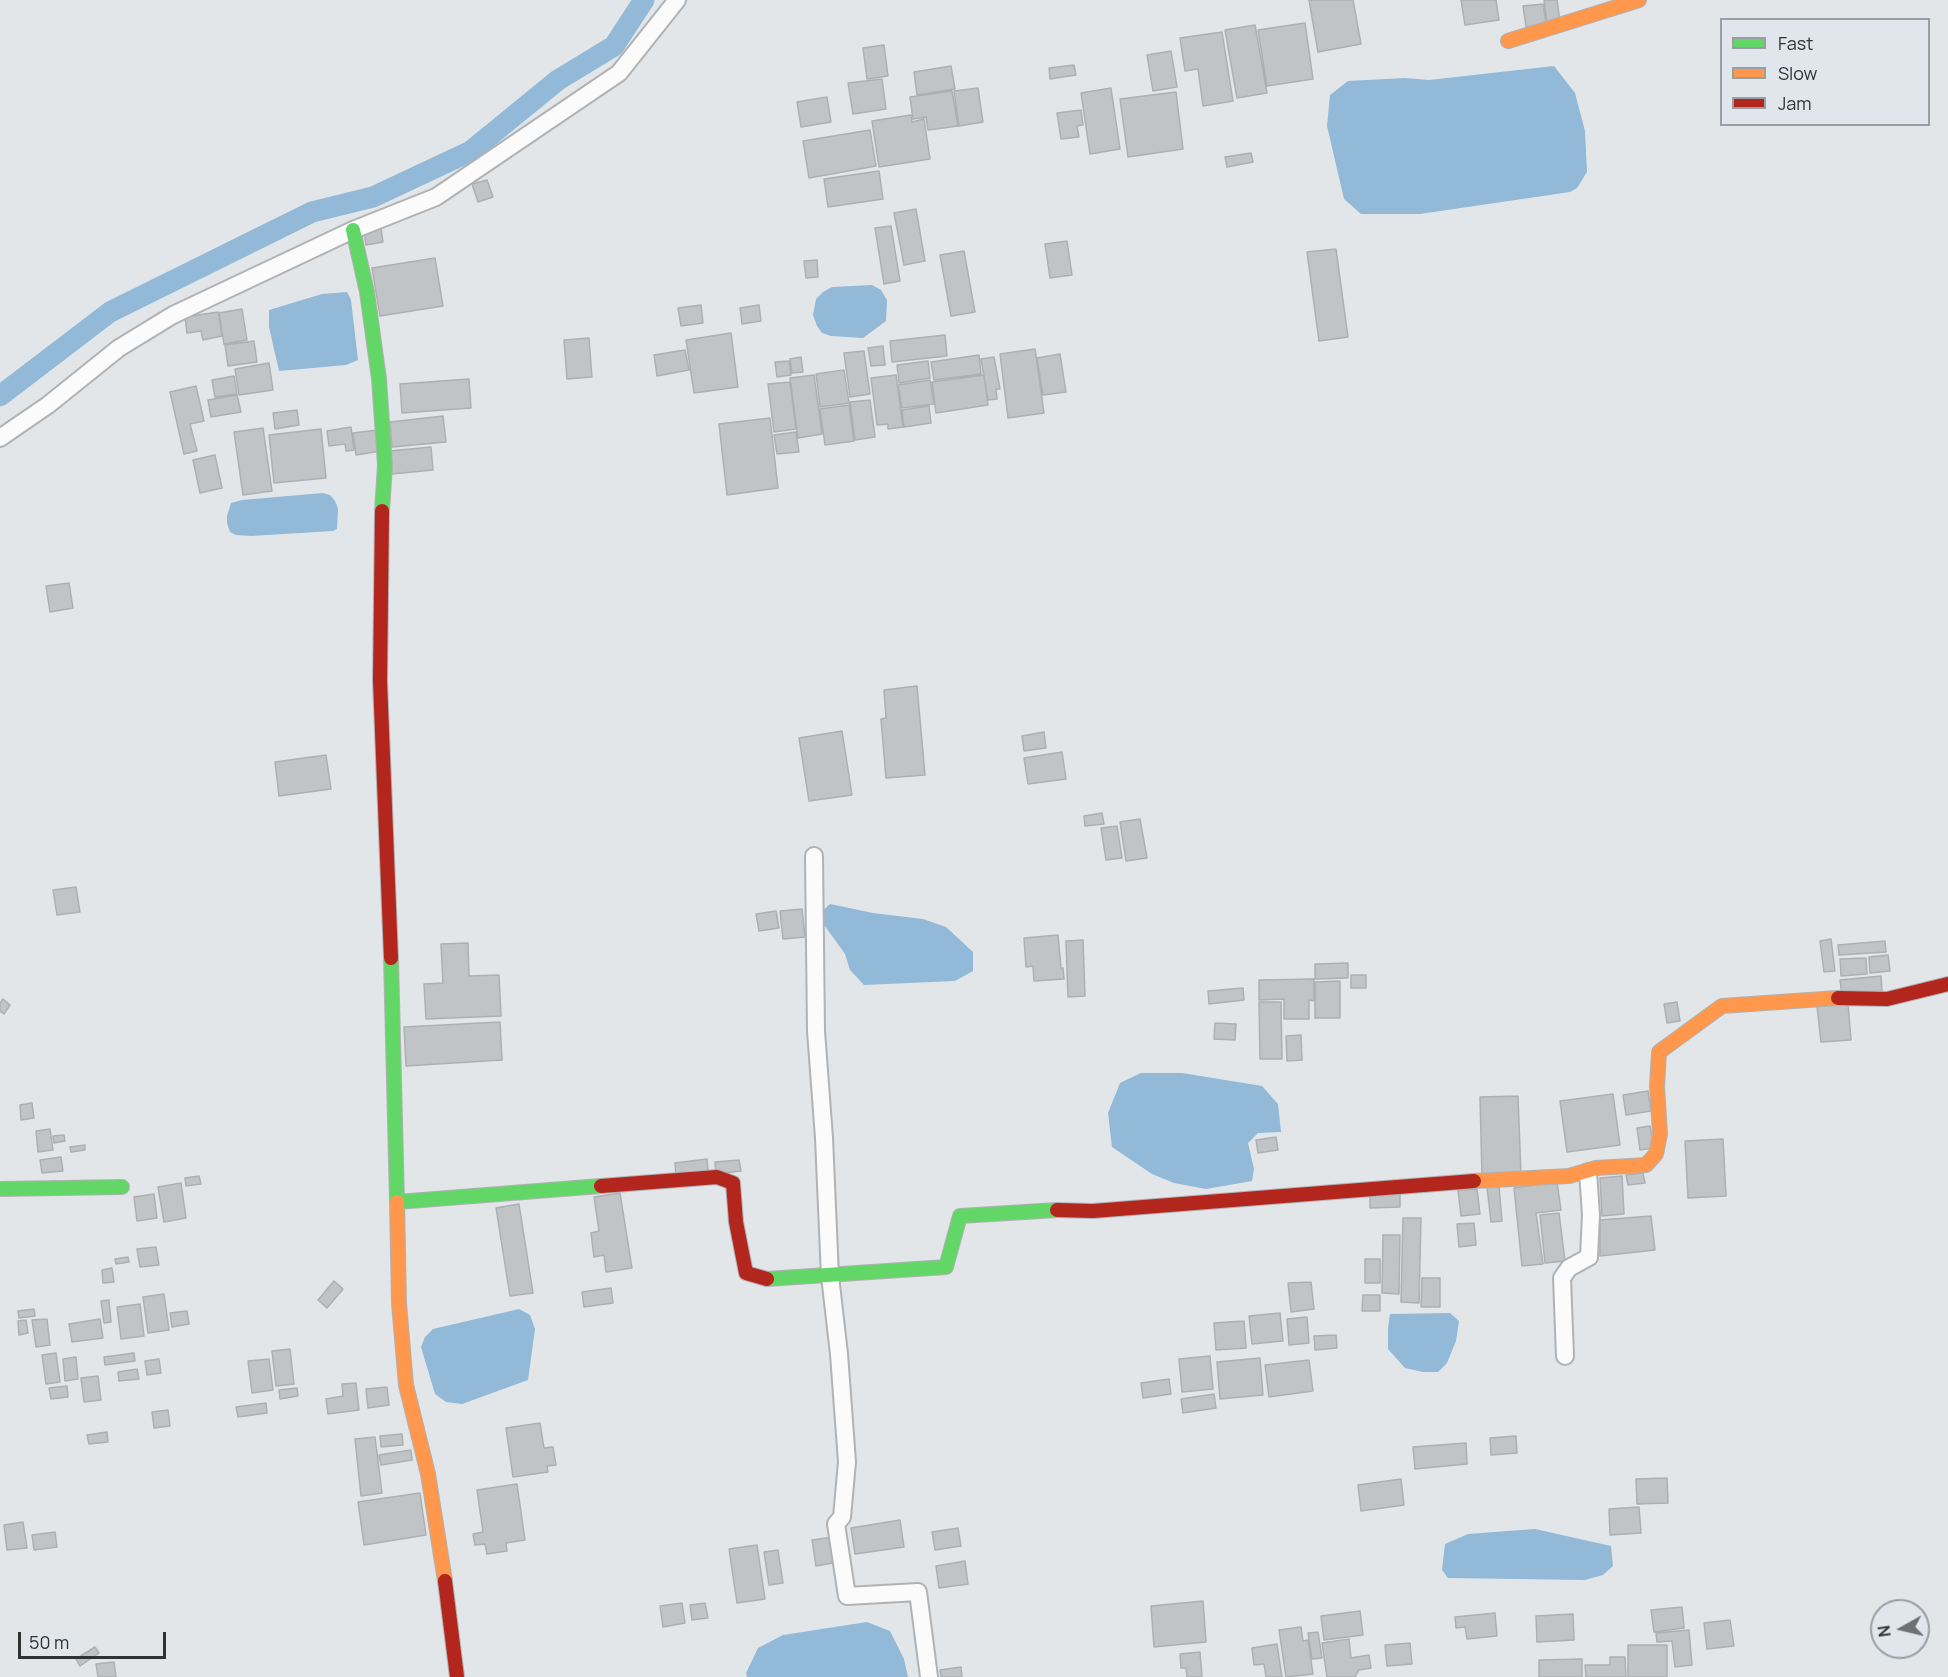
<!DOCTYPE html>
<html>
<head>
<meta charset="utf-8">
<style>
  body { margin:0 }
  #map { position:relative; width:1948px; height:1677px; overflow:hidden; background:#e3e6e9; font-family:Manrope,sans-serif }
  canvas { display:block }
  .legend { position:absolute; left:1720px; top:18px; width:210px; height:108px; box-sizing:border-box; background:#e0e6ec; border:2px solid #999ea2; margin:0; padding:8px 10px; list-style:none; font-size:18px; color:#2f3133 }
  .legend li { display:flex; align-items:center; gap:12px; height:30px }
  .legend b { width:30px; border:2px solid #999ea2 }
  .north { position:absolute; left:1870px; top:1599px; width:60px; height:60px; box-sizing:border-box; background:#e0e6ec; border:2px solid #999ea2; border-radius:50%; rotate:262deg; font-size:16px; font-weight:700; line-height:24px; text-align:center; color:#2f3133 }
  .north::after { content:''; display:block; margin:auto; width:21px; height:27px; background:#6e7073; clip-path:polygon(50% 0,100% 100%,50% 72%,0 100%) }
  .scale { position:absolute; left:18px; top:1632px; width:148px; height:27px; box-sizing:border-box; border:3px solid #2f3133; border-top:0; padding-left:8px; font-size:18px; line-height:21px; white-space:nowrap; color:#2f3133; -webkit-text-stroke:4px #e0e6ec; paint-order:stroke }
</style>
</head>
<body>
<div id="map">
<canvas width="1948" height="1677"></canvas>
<ul class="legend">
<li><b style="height:8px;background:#63d668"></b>Fast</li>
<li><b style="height:8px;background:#ff974d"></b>Slow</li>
<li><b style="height:8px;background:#b3261e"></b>Jam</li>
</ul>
<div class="north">N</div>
<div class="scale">50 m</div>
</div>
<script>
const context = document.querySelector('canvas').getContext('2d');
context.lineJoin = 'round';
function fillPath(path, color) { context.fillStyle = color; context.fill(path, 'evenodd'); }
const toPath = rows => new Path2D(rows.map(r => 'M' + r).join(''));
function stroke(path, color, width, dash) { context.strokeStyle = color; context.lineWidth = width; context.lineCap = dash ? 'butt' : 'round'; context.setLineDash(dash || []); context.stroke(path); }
fillPath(toPath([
  [1554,66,1575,93,1585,131,1587,172,1577,188,1570,192,1420,214,1361,214,1344,199,1327,126,1330,95,1348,81,1405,78,1429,80],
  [872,285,881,290,887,300,886,321,863,338,831,336,822,333,817,326,813,315,816,299,823,292,832,287],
  [347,292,351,300,358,360,346,365,279,371,269,327,269,310,322,294],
  [323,493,330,495,335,501,338,508,337,529,333,531,251,536,236,535,230,532,227,523,227,516,231,503,242,500],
  [830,904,873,913,923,919,946,927,973,952,973,971,955,981,864,985,850,970,845,954,822,922,821,912],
  [1141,1073,1182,1073,1262,1086,1278,1104,1281,1132,1258,1133,1248,1143,1254,1169,1252,1181,1206,1189,1174,1183,1152,1174,1112,1147,1108,1113,1120,1083],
  [519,1309,530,1315,535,1329,528,1380,462,1404,446,1402,435,1394,421,1347,425,1337,433,1329],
  [1450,1313,1459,1321,1456,1341,1447,1363,1438,1372,1423,1372,1405,1368,1388,1349,1388,1328,1390,1314],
  [1535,1529,1611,1546,1613,1566,1603,1575,1585,1580,1448,1578,1442,1570,1445,1544,1468,1534],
  [867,1622,890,1631,904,1659,908,1677,747,1677,746,1673,758,1648,783,1635]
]), '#92b9d8');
stroke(toPath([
  [0,396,110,312,312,212,373,197,471,151,558,80,614,46,644,0]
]), '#92b9d8', 21);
const building = toPath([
  [1309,0,1353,0,1361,44,1318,52,1309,0],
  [1461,0,1496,0,1499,20,1465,25,1461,0],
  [1544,0,1557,0,1560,21,1547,23,1544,0],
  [1543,4,1546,24,1526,27,1523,6,1543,4],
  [1305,23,1313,79,1267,86,1258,30,1305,23],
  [1255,25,1267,93,1237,98,1225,30,1255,25],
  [1222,32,1233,101,1203,106,1198,69,1185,71,1180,38,1222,32],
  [884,45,888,76,867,79,863,48,884,45],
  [1171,51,1177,87,1153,91,1147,55,1171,51],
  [1074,65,1076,75,1050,79,1049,68,1074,65],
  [951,66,955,89,917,95,914,72,951,66],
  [882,79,886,109,853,114,848,83,882,79],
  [978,88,983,122,959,126,954,91,978,88],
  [1111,88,1120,149,1090,154,1081,93,1111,88],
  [952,91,958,126,928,130,926,117,913,119,910,97,952,91],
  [1176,92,1183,149,1128,157,1120,99,1176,92],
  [827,97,831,122,801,127,797,102,827,97],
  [1081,110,1083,125,1077,126,1079,137,1061,139,1057,113,1081,110],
  [911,115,912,122,924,119,930,159,879,167,872,121,911,115],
  [870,130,876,166,809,178,803,141,870,130],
  [1251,153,1253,162,1227,167,1225,157,1251,153],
  [879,171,883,199,828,207,824,179,879,171],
  [487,180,493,197,478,202,472,184,487,180],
  [916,209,925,261,904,265,894,213,916,209],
  [891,226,900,281,884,284,875,228,891,226],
  [381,228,383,242,366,245,364,231,381,228],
  [1067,241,1072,275,1050,278,1045,244,1067,241],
  [1336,249,1348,337,1319,341,1307,252,1336,249],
  [964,251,975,312,951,316,940,255,964,251],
  [435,258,443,306,380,316,372,268,435,258],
  [817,260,818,277,806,278,804,261,817,260],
  [701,305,703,323,681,326,678,308,701,305],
  [759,305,761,321,742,324,740,308,759,305],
  [242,309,247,340,224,344,219,313,242,309],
  [218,312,222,336,203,340,201,331,187,333,185,317,218,312],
  [731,333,738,387,694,393,686,340,731,333],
  [945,335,947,356,892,362,890,341,945,335],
  [589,338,592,377,567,379,564,340,589,338],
  [254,341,257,362,228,366,225,345,254,341],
  [883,346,885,365,871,366,868,348,883,346],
  [1035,349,1044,413,1008,418,1000,354,1035,349],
  [685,350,689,370,657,376,654,355,685,350],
  [864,351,870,394,850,397,844,353,864,351],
  [1060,354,1066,392,1043,395,1037,358,1060,354],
  [979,355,981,374,934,380,931,362,979,355],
  [801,357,803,372,792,373,790,359,801,357],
  [994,357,1000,389,996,389,997,399,988,400,981,359,994,357],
  [789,361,791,375,777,377,775,362,789,361],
  [928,361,930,378,899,383,897,365,928,361],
  [269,363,273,390,239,395,235,369,269,363],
  [844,370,849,403,820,407,816,374,844,370],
  [814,375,822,434,798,438,790,378,814,375],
  [896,375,903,427,888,429,888,424,877,425,871,378,896,375],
  [984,375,988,405,936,413,932,382,984,375],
  [234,376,237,394,215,397,212,380,234,376],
  [469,379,471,408,402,413,400,384,469,379],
  [930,380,934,404,902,408,898,385,930,380],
  [790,382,796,429,774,432,768,384,790,382],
  [196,386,204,421,190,424,197,451,184,454,170,392,196,386],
  [237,395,241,412,211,417,208,400,237,395],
  [870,400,875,437,855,440,850,402,870,400],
  [849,405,854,441,825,445,820,409,849,405],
  [929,406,931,423,904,427,902,410,929,406],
  [297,410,299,425,275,429,273,413,297,410],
  [443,416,446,442,392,447,390,422,443,416],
  [770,418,778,488,727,495,719,424,770,418],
  [351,427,354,450,346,451,345,444,329,446,327,431,351,427],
  [263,428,272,491,243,495,234,432,263,428],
  [321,429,326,478,274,483,269,435,321,429],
  [378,430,381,451,356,455,353,433,378,430],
  [796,432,799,452,777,454,774,435,796,432],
  [431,447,433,470,392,474,389,451,431,447],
  [215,455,222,488,200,493,193,460,215,455],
  [69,583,73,608,50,612,46,586,69,583],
  [917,686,925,775,886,778,881,719,886,718,884,690,917,686],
  [842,731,852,795,809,801,799,738,842,731],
  [1044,732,1046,748,1024,751,1022,736,1044,732],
  [1062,752,1066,779,1028,784,1024,758,1062,752],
  [326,755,331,789,279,796,275,762,326,755],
  [1102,813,1104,824,1085,826,1084,816,1102,813],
  [1140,819,1147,858,1126,861,1120,822,1140,819],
  [1117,826,1122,858,1106,860,1101,828,1117,826],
  [76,887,80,912,57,915,53,890,76,887],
  [802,909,805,937,783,939,780,911,802,909],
  [776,911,779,928,759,931,756,914,776,911],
  [1058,935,1061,968,1063,968,1064,979,1034,981,1033,966,1026,967,1024,938,1058,935],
  [1831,939,1835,971,1824,972,1820,941,1831,939],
  [1083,940,1085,996,1068,997,1066,941,1083,940],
  [1885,941,1886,952,1839,955,1838,945,1885,941],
  [468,943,469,976,499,975,501,1016,426,1019,424,984,443,983,441,944,468,943],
  [1888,955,1890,971,1870,973,1869,957,1888,955],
  [1866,958,1867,974,1841,976,1840,959,1866,958],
  [1348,963,1348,978,1315,979,1315,964,1348,963],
  [1351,975,1366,975,1366,988,1351,988,1351,975],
  [1881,976,1882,991,1842,996,1840,980,1881,976],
  [1314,979,1314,1001,1309,1000,1309,1019,1284,1019,1284,999,1259,1000,1259,980,1314,979],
  [1340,981,1340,1018,1315,1018,1315,982,1340,981],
  [1243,988,1244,1000,1209,1004,1208,991,1243,988],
  [3,999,10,1005,4,1014,0,1011,0,1003,3,999],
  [1259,1002,1281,1002,1282,1059,1260,1059,1259,1002],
  [1677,1002,1680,1021,1667,1023,1664,1004,1677,1002],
  [1848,1003,1851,1040,1821,1042,1817,1006,1848,1003],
  [500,1022,502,1060,406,1066,404,1027,500,1022],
  [1215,1023,1236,1024,1235,1040,1214,1039,1215,1023],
  [1301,1035,1302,1060,1287,1061,1286,1036,1301,1035],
  [1648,1091,1651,1111,1626,1115,1623,1095,1648,1091],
  [1613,1094,1620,1145,1567,1152,1560,1101,1613,1094],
  [1518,1096,1521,1175,1482,1176,1480,1097,1518,1096],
  [32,1103,34,1118,21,1120,20,1105,32,1103],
  [1650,1126,1654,1148,1640,1150,1637,1128,1650,1126],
  [50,1129,53,1150,38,1152,36,1131,50,1129],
  [64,1135,65,1141,54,1143,53,1136,64,1135],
  [1276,1137,1278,1150,1258,1153,1256,1140,1276,1137],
  [1723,1139,1726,1196,1688,1198,1685,1141,1723,1139],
  [85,1145,85,1150,71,1152,70,1147,85,1145],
  [61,1157,63,1171,42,1173,40,1160,61,1157],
  [707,1159,708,1171,676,1175,675,1163,707,1159],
  [739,1160,741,1171,716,1174,715,1162,739,1160],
  [1643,1173,1645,1183,1628,1185,1626,1175,1643,1173],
  [199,1176,201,1184,186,1186,185,1178,199,1176],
  [1622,1176,1624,1214,1602,1216,1600,1178,1622,1176],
  [1557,1182,1561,1210,1536,1213,1543,1264,1522,1266,1514,1188,1557,1182],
  [181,1183,186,1218,164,1222,158,1187,181,1183],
  [1499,1186,1502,1221,1491,1222,1487,1187,1499,1186],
  [1477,1189,1480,1214,1461,1216,1458,1190,1477,1189],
  [1370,1192,1400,1192,1400,1207,1370,1208,1370,1192],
  [620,1193,632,1268,606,1272,604,1255,594,1257,591,1233,599,1231,594,1197,620,1193],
  [154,1194,157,1218,137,1221,134,1197,154,1194],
  [519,1204,533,1293,510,1296,496,1208,519,1204],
  [1559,1213,1565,1261,1545,1263,1540,1215,1559,1213],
  [1651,1216,1655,1250,1600,1256,1600,1220,1651,1216],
  [1403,1218,1421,1218,1419,1303,1401,1302,1403,1218],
  [1474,1223,1476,1245,1459,1247,1457,1224,1474,1223],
  [1383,1235,1400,1235,1399,1294,1382,1293,1383,1235],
  [156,1247,159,1265,140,1267,137,1249,156,1247],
  [128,1257,129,1262,116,1264,115,1259,128,1257],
  [1365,1259,1380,1259,1380,1283,1365,1283,1365,1259],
  [112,1268,114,1282,103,1283,102,1270,112,1268],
  [1422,1278,1440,1278,1440,1307,1421,1307,1422,1278],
  [334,1281,343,1289,327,1308,318,1300,334,1281],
  [1311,1282,1314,1309,1291,1312,1288,1283,1311,1282],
  [611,1288,613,1303,584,1307,582,1292,611,1288],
  [164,1294,169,1330,148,1333,143,1297,164,1294],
  [1363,1295,1380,1295,1380,1311,1362,1311,1363,1295],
  [109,1300,111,1322,104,1323,101,1301,109,1300],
  [140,1304,144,1336,121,1339,117,1307,140,1304],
  [34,1309,35,1316,19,1318,18,1311,34,1309],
  [187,1311,189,1324,172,1327,170,1313,187,1311],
  [1280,1313,1283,1341,1252,1344,1249,1316,1280,1313],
  [1307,1317,1309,1343,1289,1345,1287,1319,1307,1317],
  [47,1319,50,1345,36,1347,32,1320,47,1319],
  [100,1319,103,1338,72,1342,69,1324,100,1319],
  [26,1320,28,1333,19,1335,18,1321,26,1320],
  [1244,1321,1246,1348,1216,1350,1214,1323,1244,1321],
  [1336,1335,1337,1348,1315,1350,1314,1336,1336,1335],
  [290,1349,294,1384,276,1386,272,1351,290,1349],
  [56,1353,60,1382,46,1384,42,1355,56,1353],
  [134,1353,135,1361,105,1365,104,1357,134,1353],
  [1210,1356,1213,1389,1182,1392,1179,1359,1210,1356],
  [76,1357,78,1379,65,1381,63,1359,76,1357],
  [1260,1358,1263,1395,1220,1399,1217,1362,1260,1358],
  [159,1359,161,1373,147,1375,145,1361,159,1359],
  [269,1359,273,1390,252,1393,248,1361,269,1359],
  [1309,1360,1313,1391,1269,1397,1265,1365,1309,1360],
  [137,1369,139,1379,119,1381,118,1372,137,1369],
  [98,1376,101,1400,84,1402,81,1378,98,1376],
  [1169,1379,1171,1394,1143,1398,1141,1383,1169,1379],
  [356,1383,359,1410,328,1414,326,1399,343,1396,342,1384,356,1383],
  [67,1386,68,1397,51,1399,49,1388,67,1386],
  [387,1387,389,1405,368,1408,366,1389,387,1387],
  [297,1388,298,1396,280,1399,279,1390,297,1388],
  [1214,1394,1216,1408,1183,1413,1181,1399,1214,1394],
  [266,1403,267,1413,238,1417,236,1407,266,1403],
  [168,1410,170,1426,154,1428,152,1412,168,1410],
  [540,1423,544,1448,553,1447,556,1465,547,1466,548,1472,513,1477,506,1428,540,1423],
  [107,1432,108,1442,89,1444,87,1435,107,1432],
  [402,1434,403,1445,381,1447,380,1436,402,1434],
  [1516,1436,1517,1453,1491,1455,1490,1438,1516,1436],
  [375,1437,382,1493,361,1496,355,1439,375,1437],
  [1466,1443,1467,1464,1415,1469,1413,1447,1466,1443],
  [411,1450,412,1460,381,1465,379,1455,411,1450],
  [1667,1478,1668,1503,1637,1504,1636,1479,1667,1478],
  [1401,1479,1404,1505,1361,1511,1358,1485,1401,1479],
  [517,1484,525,1540,506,1543,507,1551,487,1554,485,1544,475,1545,473,1534,483,1532,477,1490,517,1484],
  [420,1493,426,1535,364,1545,358,1502,420,1493],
  [1639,1507,1641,1533,1610,1535,1609,1509,1639,1507],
  [900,1520,904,1547,855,1554,851,1528,900,1520],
  [23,1522,27,1548,7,1550,4,1525,23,1522],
  [958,1528,961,1546,935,1550,932,1532,958,1528],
  [55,1532,57,1547,34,1550,32,1535,55,1532],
  [834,1537,838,1562,816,1566,812,1540,834,1537],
  [757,1545,765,1599,737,1603,729,1549,757,1545],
  [778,1550,783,1583,769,1585,764,1552,778,1550],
  [965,1561,968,1584,939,1588,936,1566,965,1561],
  [1203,1601,1206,1642,1154,1647,1151,1606,1203,1601],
  [682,1603,685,1623,663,1627,660,1606,682,1603],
  [705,1603,708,1618,692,1620,690,1605,705,1603],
  [1682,1607,1684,1628,1654,1632,1651,1610,1682,1607],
  [1360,1611,1363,1635,1324,1640,1321,1616,1360,1611],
  [1495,1613,1497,1636,1467,1639,1465,1627,1456,1628,1455,1617,1495,1613],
  [1573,1614,1574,1640,1537,1642,1536,1616,1573,1614],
  [1730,1620,1734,1646,1707,1649,1704,1623,1730,1620],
  [1301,1627,1303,1641,1308,1640,1313,1674,1286,1677,1279,1630,1301,1627],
  [1689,1630,1692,1665,1675,1667,1672,1641,1657,1642,1656,1633,1689,1630],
  [1318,1632,1322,1658,1312,1659,1308,1633,1318,1632],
  [1349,1639,1351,1658,1369,1655,1371,1668,1359,1670,1355,1677,1327,1677,1322,1643,1349,1639],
  [1410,1643,1412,1664,1387,1666,1385,1645,1410,1643],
  [1277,1644,1282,1677,1266,1677,1264,1664,1254,1665,1252,1648,1277,1644],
  [1628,1645,1667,1645,1667,1677,1628,1677,1628,1645],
  [95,1647,99,1653,80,1666,76,1659,95,1647],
  [1200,1652,1202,1677,1187,1677,1186,1668,1181,1668,1180,1654,1200,1652],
  [1610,1657,1625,1657,1626,1677,1586,1677,1585,1665,1610,1665,1610,1657],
  [1582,1659,1582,1677,1539,1677,1539,1660,1582,1659],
  [114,1662,116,1677,98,1677,96,1664,114,1662],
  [961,1667,962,1677,941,1677,940,1670,961,1667]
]);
fillPath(building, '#c1c4c6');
stroke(building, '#adafb1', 1.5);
const street = toPath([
  [0,438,48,405,119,348,173,315,353,230,436,197,619,73,677,0],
  [814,856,816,1031,824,1138,830,1276,839,1354,847,1462,842,1517,836,1524,847,1596,918,1592,929,1677],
  [1565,1356,1562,1278,1569,1268,1589,1257,1591,1215,1588,1172]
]);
const fast = toPath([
  [353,230,367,292,379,379,385,465,382,511],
  [391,958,397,1202,601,1186],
  [0,1189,122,1187],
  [767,1279,946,1267,960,1216,1057,1210]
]);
const slow = toPath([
  [1508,41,1639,0],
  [1474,1181,1569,1176,1596,1168,1646,1165,1656,1154,1660,1134,1657,1086,1659,1052,1722,1006,1838,998],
  [397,1202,399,1303,406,1385,428,1474,445,1581]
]);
const jam = toPath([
  [382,511,380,681,391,958],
  [1838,998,1887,999,1948,984],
  [601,1186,717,1177,733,1183,736,1222,746,1273,767,1279],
  [1057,1210,1093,1211,1474,1181],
  [445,1581,457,1677]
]);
stroke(street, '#b0b2b4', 20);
stroke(fast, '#b0b2b4', 16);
stroke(slow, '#b0b2b4', 16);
stroke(jam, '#b0b2b4', 16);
stroke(street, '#fbfbfc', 16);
stroke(fast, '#63d668', 14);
stroke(slow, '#ff974d', 14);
stroke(jam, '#b3261e', 14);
</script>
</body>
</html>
